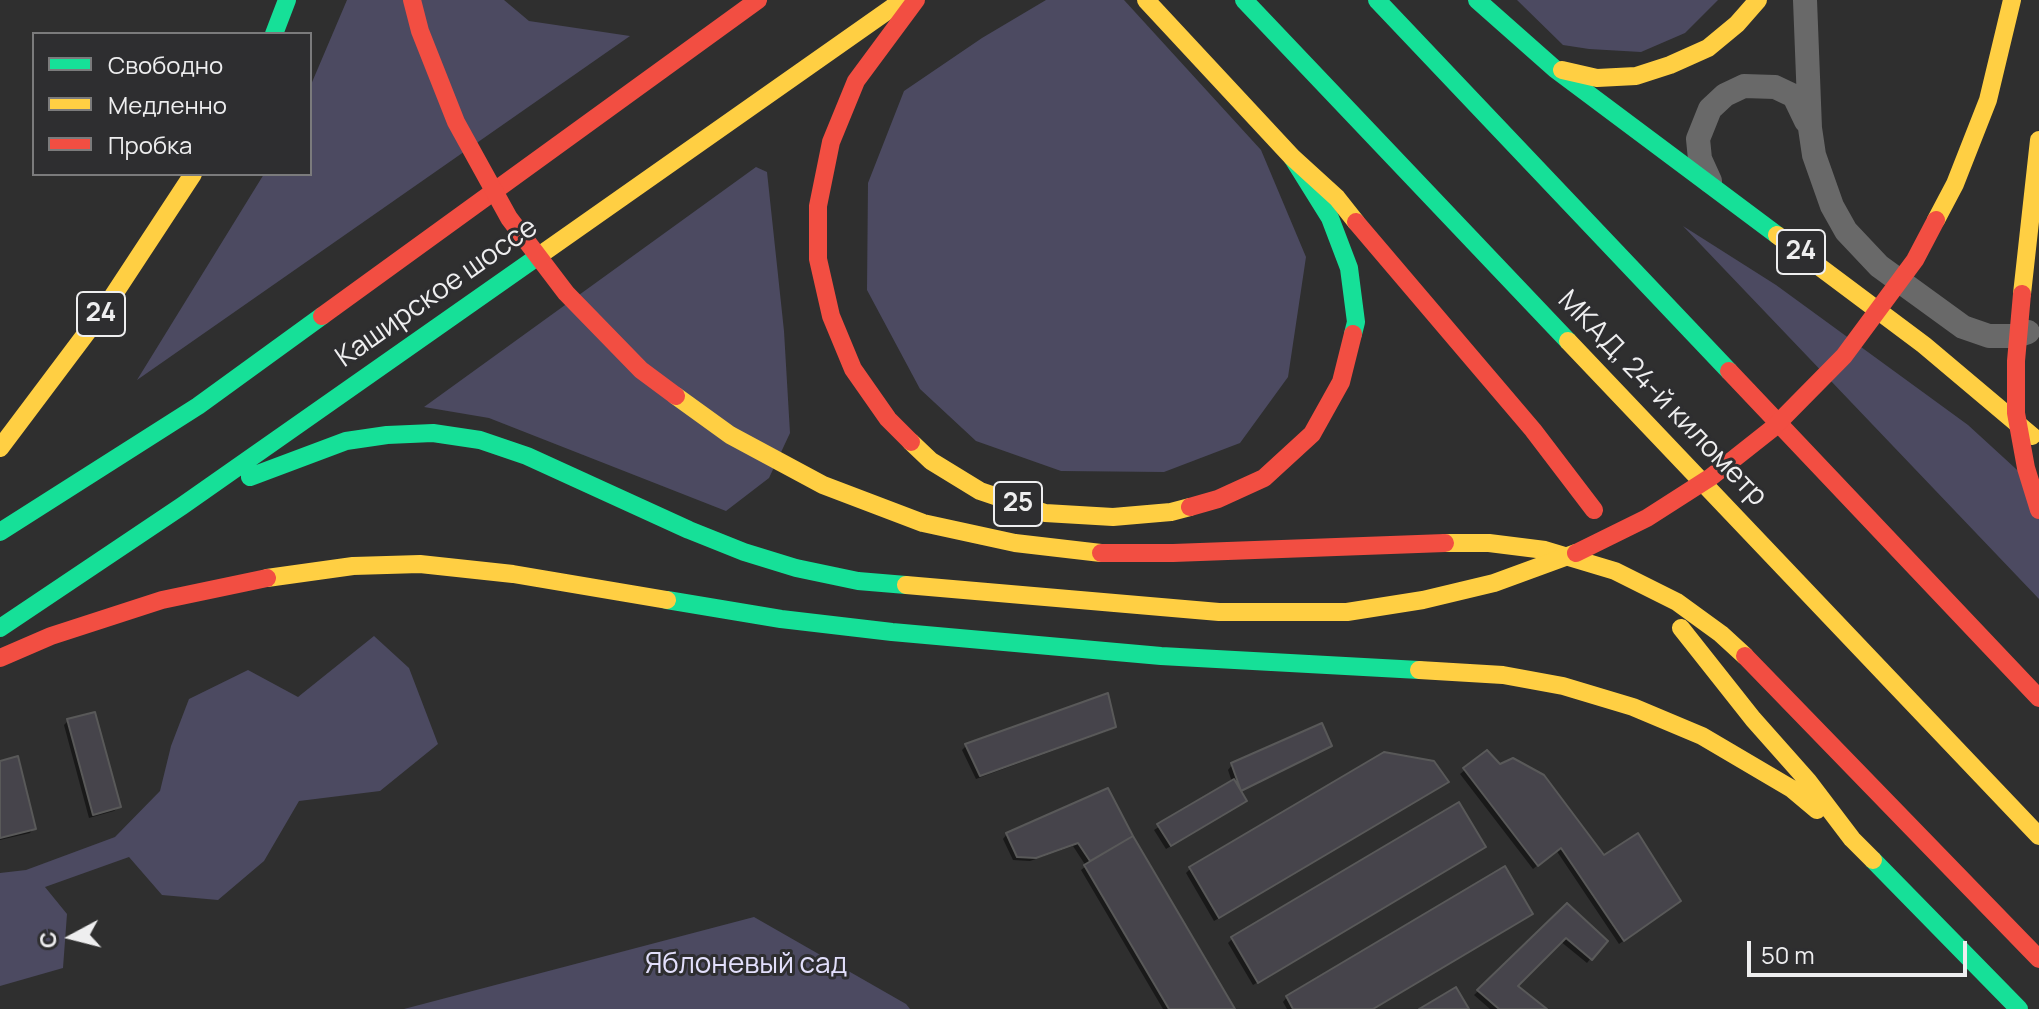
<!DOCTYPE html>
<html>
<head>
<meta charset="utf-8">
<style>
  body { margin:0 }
  #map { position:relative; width:2039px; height:1009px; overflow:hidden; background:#2f2f2f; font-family:Manrope,sans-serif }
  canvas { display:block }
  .legend { position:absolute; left:32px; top:32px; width:280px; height:144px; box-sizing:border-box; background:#2e2e30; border:2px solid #7b7b7c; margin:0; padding:10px 14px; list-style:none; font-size:24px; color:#eeeeef }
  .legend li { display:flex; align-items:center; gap:16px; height:40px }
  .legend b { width:40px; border:2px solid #7b7b7c }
  .north { position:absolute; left:32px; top:897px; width:80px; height:80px; -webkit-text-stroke:6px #2e2e30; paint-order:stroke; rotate:263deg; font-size:22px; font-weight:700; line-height:32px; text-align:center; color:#eeeeef }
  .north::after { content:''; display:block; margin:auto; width:28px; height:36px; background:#eeeeef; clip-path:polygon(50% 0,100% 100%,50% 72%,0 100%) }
  .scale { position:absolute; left:1747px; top:941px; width:220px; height:36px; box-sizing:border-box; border:4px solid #eeeeef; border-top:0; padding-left:10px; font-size:24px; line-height:28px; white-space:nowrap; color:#eeeeef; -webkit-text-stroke:6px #2e2e30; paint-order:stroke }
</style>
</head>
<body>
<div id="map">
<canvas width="2039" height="1009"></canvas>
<ul class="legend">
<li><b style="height:10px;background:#16e098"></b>Свободно</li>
<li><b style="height:10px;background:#ffcf43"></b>Медленно</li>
<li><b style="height:10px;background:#f24e42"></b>Пробка</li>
</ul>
<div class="north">С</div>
<div class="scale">50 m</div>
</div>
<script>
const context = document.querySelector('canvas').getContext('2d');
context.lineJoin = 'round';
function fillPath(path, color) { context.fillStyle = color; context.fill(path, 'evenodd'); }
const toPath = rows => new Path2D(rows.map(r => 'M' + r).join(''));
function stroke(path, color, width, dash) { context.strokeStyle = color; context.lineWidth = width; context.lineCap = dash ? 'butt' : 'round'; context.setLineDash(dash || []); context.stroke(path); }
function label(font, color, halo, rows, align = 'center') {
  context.font = font + ' Manrope,sans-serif'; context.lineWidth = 6; context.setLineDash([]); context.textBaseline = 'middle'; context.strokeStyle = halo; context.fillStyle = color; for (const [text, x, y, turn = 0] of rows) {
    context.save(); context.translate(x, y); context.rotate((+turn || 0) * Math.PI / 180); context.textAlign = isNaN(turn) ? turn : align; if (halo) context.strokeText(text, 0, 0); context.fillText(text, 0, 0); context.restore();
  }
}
fillPath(toPath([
  [347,0,504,0,529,21,630,36,137,380,264,174,310,174,310,87],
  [1046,0,1124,0,1261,150,1306,257,1288,377,1240,443,1164,472,1061,471,976,441,920,389,867,290,868,183,904,91,982,38],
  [1517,0,1718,0,1685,33,1641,52,1589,49,1563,45],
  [756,167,767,172,784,331,790,433,769,478,726,511,489,418,424,407],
  [1683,226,1776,285,1968,425,2039,490,2039,599],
  [374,636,409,668,438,744,380,791,299,801,264,861,218,900,162,895,129,857,45,887,67,914,63,968,0,986,0,873,26,870,115,837,160,791,171,746,189,699,248,670,298,697],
  [754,917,906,1004,910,1009,404,1009]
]), '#4c4a61');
fillPath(toPath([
  [1107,696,1114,726,1110,730,976,779,962,750,966,746],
  [68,721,119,807,114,811,89,818,64,725],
  [1329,746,1239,792,1245,801,1240,805,1166,849,1154,830,1232,782,1228,770,1232,765],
  [1487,752,1603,857,1675,905,1619,944,1556,850,1533,869,1460,774],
  [0,763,34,828,30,833,0,840],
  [1442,786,1214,921,1186,873,1190,869],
  [1007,834,1131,837,1232,1009,1163,1009,1081,870,1086,866,1073,846,1030,861,1013,860,1003,839],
  [1483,847,1253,985,1228,943,1232,939],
  [1567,906,1591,958,1587,963,1560,941,1515,986,1543,1009,1490,1009,1474,995],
  [1531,914,1373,1009,1287,1009,1283,1002,1287,997]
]), '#0007');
const building = toPath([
  [1108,693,1116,727,980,776,965,744,1108,693],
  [95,712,121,807,93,815,67,719,95,712],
  [1322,723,1332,746,1241,791,1231,763,1322,723],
  [1487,750,1500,764,1513,758,1544,775,1604,855,1638,833,1681,901,1624,941,1561,848,1538,866,1463,768,1487,750],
  [1384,752,1434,761,1449,782,1219,918,1189,867,1384,752],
  [18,756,36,829,0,838,0,761,18,756],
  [1234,779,1247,801,1171,846,1157,824,1234,779],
  [1108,788,1133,836,1090,861,1078,843,1036,858,1017,857,1006,833,1108,788],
  [1459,802,1486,847,1258,983,1231,937,1459,802],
  [1133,836,1235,1009,1169,1009,1084,865,1133,836],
  [1505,866,1533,914,1373,1009,1293,1009,1286,996,1505,866],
  [1567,903,1608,941,1592,960,1566,938,1518,986,1547,1009,1499,1009,1477,990,1567,903],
  [1456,987,1469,1009,1419,1009,1456,987]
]);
fillPath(building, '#46444b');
stroke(building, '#595959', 2);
stroke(toPath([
  [1805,0,1810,128,1814,155,1832,206,1846,231,1879,266,1963,327,1989,336,2016,336,2028,332],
  [1710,181,1700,159,1698,139,1710,109,1725,95,1744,86,1775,87,1794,96,1806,121]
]), '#696969', 24);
stroke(toPath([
  [1244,0,1568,341],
  [1377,0,1729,371],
  [1477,0,1555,69,1777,235],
  [274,34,287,0],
  [1292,157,1330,218,1349,268,1356,322,1353,334],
  [250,477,346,441,387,435,433,433,480,440,527,456,689,530,744,552,796,568,858,581,906,585],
  [0,532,198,406,322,316],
  [667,600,781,619,892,632,1161,656,1419,670],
  [0,628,182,506,540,255],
  [1873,860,2019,1009]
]), '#16e098', 18);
stroke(toPath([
  [1146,0,1292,157,1337,198,1356,222],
  [1562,70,1597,78,1636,76,1670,65,1708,48,1737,24,1758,0],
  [1777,235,1924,345,2032,436],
  [540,255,903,0],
  [2022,294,2039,140],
  [1568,341,2039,836],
  [911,442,931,461,980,491,1045,513,1113,517,1171,512,1190,507],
  [0,448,103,311,193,174],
  [1445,543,1489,543,1545,550,1615,571,1677,602,1721,634,1745,656],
  [267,578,353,566,420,564,513,574,667,600],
  [1681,628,1753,719,1808,781,1852,839,1873,860],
  [1419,670,1503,675,1563,686,1633,707,1702,736,1792,789,1817,810]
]), '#ffcf43', 18);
stroke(toPath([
  [1356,222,1533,430,1594,510],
  [322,316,758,0],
  [1729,371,2039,698],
  [911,442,888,419,853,369,831,316,818,259,818,206,831,142,856,81,916,0],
  [1190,507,1218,499,1264,478,1312,434,1341,382,1353,334],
  [1745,656,2039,959],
  [0,658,51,636,162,600,267,578]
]), '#f24e42', 18);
stroke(toPath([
  [1936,220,1955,184,1988,100,2012,0],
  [676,396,730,435,823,485,923,523,1015,543,1101,553],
  [906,585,1219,612,1347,612,1423,600,1494,583,1576,553]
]), '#ffcf43', 18);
stroke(toPath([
  [412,0,420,31,456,122,509,218,566,293,641,370,676,396],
  [2022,294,2016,361,2016,413,2026,468,2039,510],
  [1101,553,1173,553,1445,543],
  [1576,553,1647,518,1711,477,1773,428,1844,356,1915,260,1936,220]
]), '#f24e42', 18);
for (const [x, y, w] of [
  [1801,252,48],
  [101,314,48],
  [1018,504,48]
]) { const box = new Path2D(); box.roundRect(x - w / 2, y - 22, w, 44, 6); context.fillStyle = '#2e2e30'; context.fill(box); stroke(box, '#eeeeef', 2); }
label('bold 26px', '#eeeeef', null, [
  ["24",1801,252],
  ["24",101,314],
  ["25",1018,504]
]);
label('28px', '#eeeeef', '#2e2e30', [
  ["Каширское шоссе",437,293,-35],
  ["МКАД, 24-й километр",1662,399,46]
]);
label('28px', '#e2dffb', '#2e2e30', [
  ["Яблоневый сад",746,965]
]);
</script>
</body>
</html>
